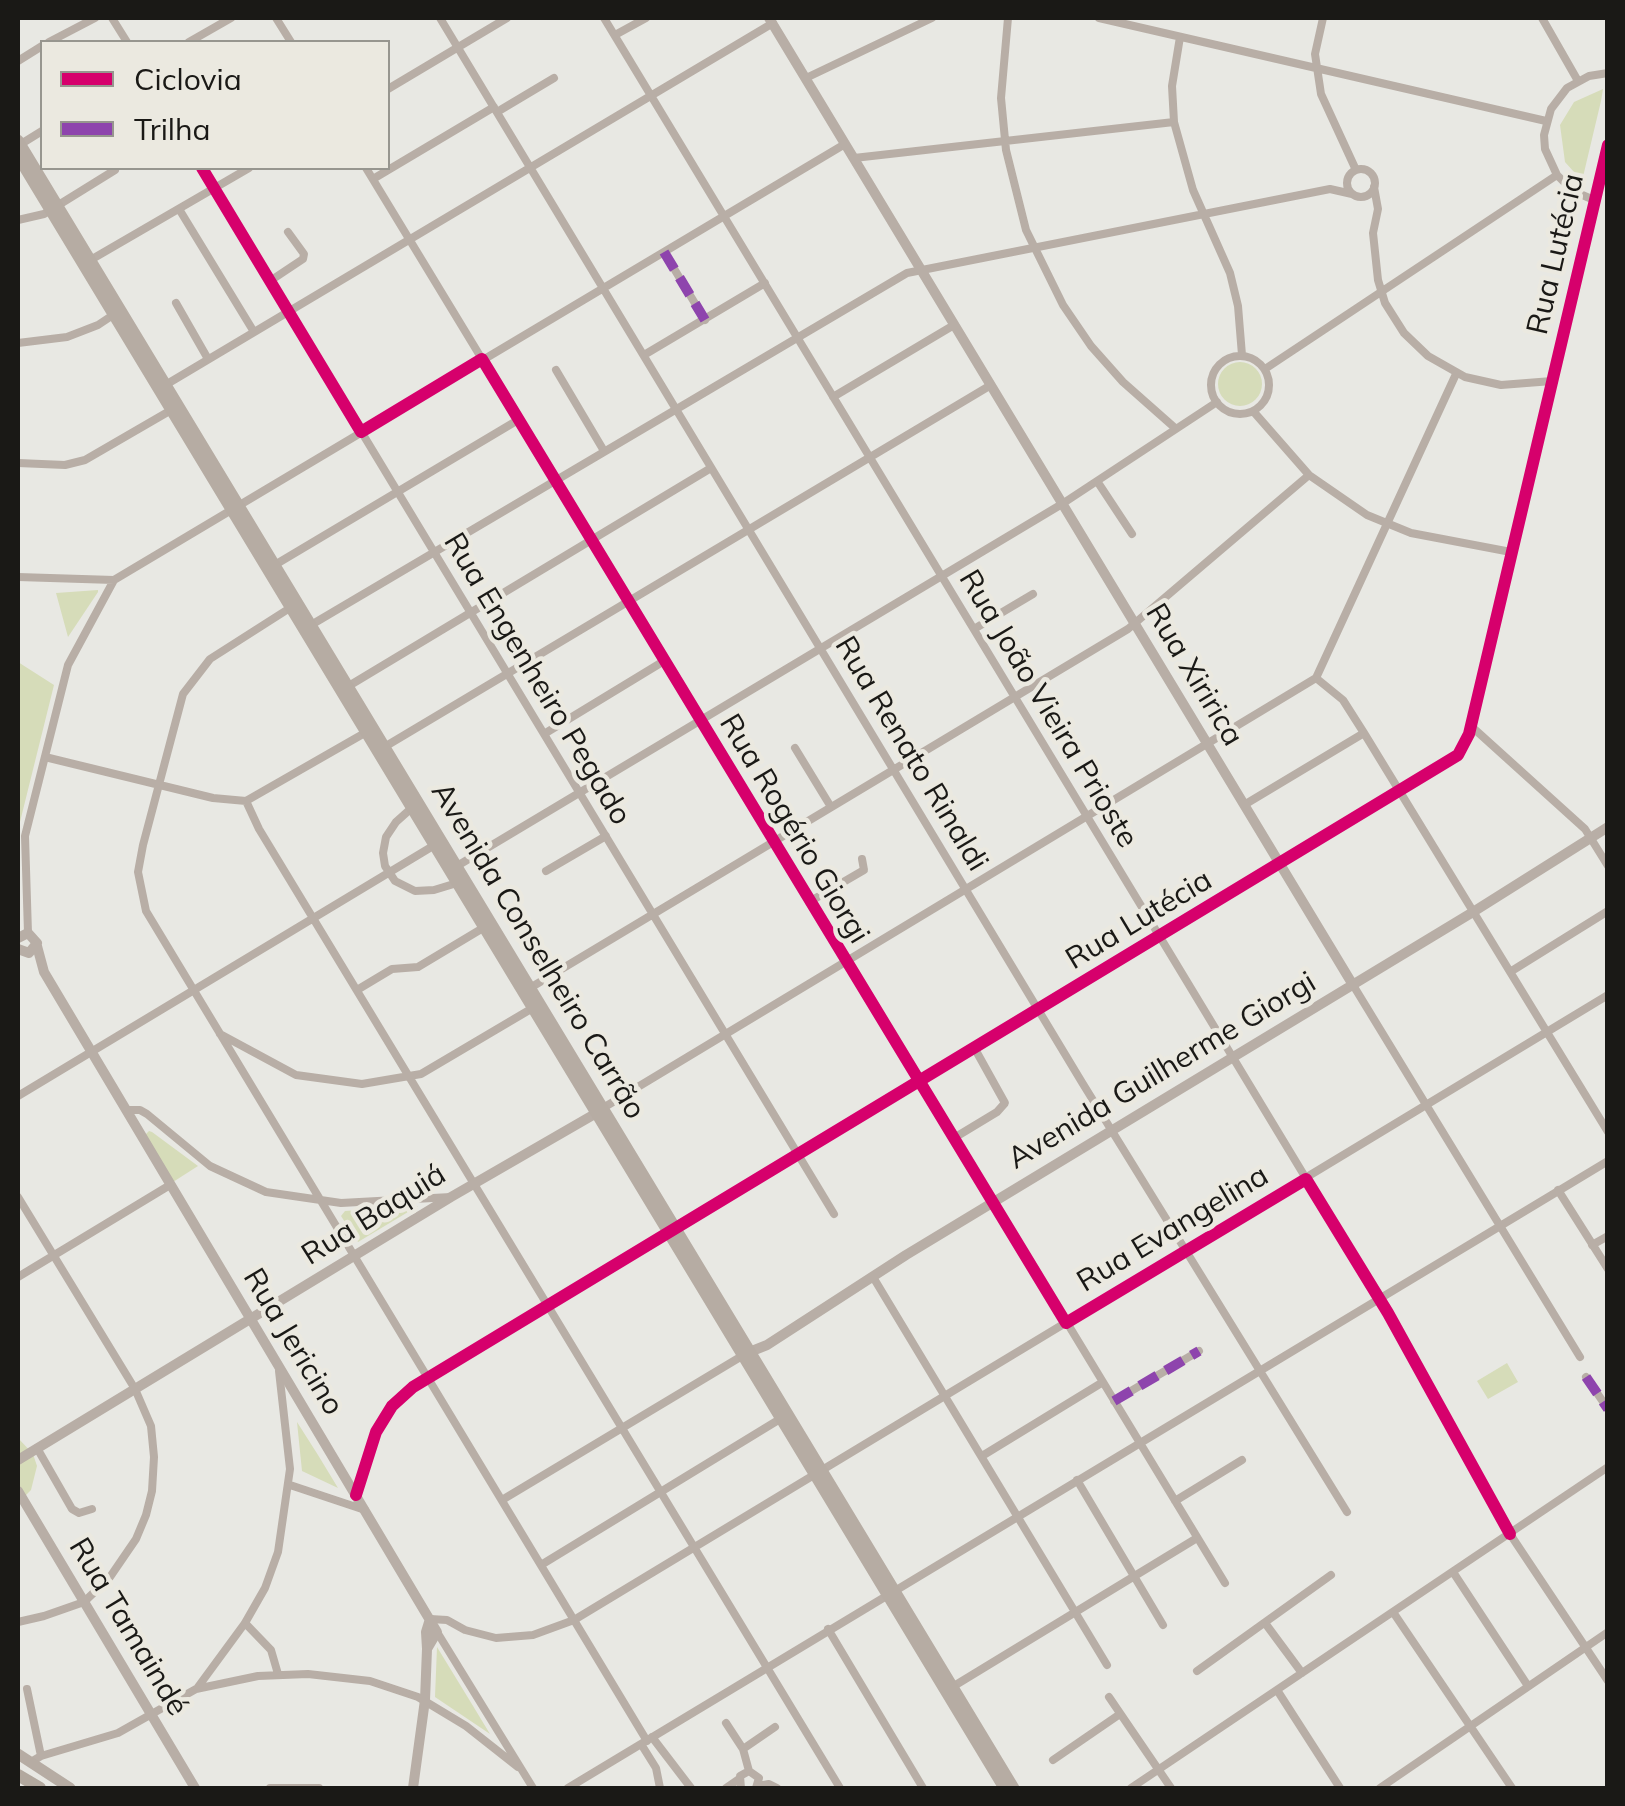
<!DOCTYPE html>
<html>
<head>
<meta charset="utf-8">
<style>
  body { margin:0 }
  #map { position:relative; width:1625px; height:1806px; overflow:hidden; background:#e8e8e3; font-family:Mulish,sans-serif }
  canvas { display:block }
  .frame { position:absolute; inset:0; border:20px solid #1a1916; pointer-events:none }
  .legend { position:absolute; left:40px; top:40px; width:350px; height:130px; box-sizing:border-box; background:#ebe9e0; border:2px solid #97968f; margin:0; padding:12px 18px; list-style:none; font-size:30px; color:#1a1916 }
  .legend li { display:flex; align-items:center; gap:20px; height:50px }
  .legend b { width:50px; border:2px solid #97968f }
</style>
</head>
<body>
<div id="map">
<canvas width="1625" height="1806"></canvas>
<div class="frame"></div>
<ul class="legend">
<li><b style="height:12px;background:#d6006c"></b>Ciclovia</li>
<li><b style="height:12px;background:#8e44ad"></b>Trilha</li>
</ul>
</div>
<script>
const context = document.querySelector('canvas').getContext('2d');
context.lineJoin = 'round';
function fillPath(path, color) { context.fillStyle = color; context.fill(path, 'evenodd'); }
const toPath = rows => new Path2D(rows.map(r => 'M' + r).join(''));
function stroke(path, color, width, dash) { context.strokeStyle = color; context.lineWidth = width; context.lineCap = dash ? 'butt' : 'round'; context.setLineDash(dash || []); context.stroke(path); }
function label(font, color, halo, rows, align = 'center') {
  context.font = font + ' Mulish,sans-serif'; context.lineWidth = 9; context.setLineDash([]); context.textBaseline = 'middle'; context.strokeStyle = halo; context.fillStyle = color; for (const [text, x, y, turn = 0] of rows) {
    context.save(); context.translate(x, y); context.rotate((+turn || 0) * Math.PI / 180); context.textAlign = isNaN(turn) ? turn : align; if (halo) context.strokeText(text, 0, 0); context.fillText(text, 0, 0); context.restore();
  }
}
fillPath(toPath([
  [1603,89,1601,101,1582,181,1565,162,1560,125,1574,102],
  '1218 384a22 22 0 1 1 44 0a22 22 0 1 1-44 0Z',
  [98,590,98,592,68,637,56,593],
  [18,662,54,685,18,830],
  [149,1131,152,1132,198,1166,173,1182,145,1135],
  [418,1206,358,1242,341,1216,345,1211],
  [1507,1363,1518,1382,1488,1399,1477,1381],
  [297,1422,318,1455,338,1488,302,1471],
  [18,1438,33,1454,37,1466,31,1490,18,1503],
  [437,1647,470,1701,490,1734,435,1697]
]), '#d6dcb9');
stroke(toPath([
  [112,18,127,42],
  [276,18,291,42],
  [440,18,1083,1084,1347,1512],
  [604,18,1379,1299,1510,1534,1608,1681],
  [1008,18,1001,98,1006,150,1026,230,1063,305,1091,346,1123,382,1175,428],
  [1099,18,1546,121],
  [1323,18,1315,54,1321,94,1356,170],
  [1542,18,1578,81],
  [615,35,646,18],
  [1180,37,1172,86,1174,122,1193,190,1230,273,1238,306,1242,355],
  [49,42,95,18],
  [189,42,231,18],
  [18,61,42,46],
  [806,78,932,18],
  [388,89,507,18],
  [497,112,554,78],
  [21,144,42,131],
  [854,158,1174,122],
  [202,168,834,1214],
  [366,168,1225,1583],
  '1347 183a14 14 0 1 1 28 0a14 14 0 1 1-28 0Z',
  [373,179,494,107],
  [1374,187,1378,209,1373,233,1378,280,1385,303,1404,333,1428,356,1465,377,1501,385,1552,381],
  [1594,200,1573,191,1557,175,1545,149,1544,135,1551,109,1567,88,1589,76,1608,73],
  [179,209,254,332],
  [18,220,44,214,115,170],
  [664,252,705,320],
  [87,262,249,168],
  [270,281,303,259,304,254,288,232],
  [176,303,208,359],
  [18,343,67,337,98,325,116,313],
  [644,355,765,283],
  '1211 385a29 29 0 1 1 58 0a29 29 0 1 1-58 0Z',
  [1265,369,1557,175],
  [556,370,604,451],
  [162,387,773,23],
  [833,397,954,325],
  [1253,411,1309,475,1367,515,1411,533,1511,552],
  [18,463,65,465,85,460,173,409],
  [1097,481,1132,534],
  [273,566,518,420],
  [18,577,114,580],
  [114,580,845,144],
  [293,606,210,659,183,694,143,845,138,872,146,911,647,1741],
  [311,625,907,273,1330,189,1352,194],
  [974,629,1033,594],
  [1316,678,1343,700,1364,733,1608,1132],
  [347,687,711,468],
  [1471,726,1585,829,1608,866],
  [544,734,664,661],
  [795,748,831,807],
  [381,749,991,385],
  [45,757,213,798,246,801,370,730],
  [246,801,259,829,840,1788],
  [415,805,396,822,386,837,383,853,385,866,395,881,415,891,434,890,457,883],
  [1244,805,1364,733],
  [457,866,1062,504,1217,402],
  [546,871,606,836],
  [809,902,864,870,862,859],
  [28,933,25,836,68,665,114,580],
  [1510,972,1608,911],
  [1353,985,1580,1357],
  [530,988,1128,629,1309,475],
  [357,990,392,969,418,967,483,928],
  [220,1034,296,1075,362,1084,421,1074,531,1009],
  [18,1096,438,843],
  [603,1108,1316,678,1456,374],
  [126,1110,140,1110,147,1114,210,1166,266,1192,341,1203,451,1197],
  [954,1138,997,1112,1005,1103,975,1049],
  [1558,1190,1608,1269],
  [18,1197,135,1389,151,1426,154,1457,152,1491,146,1515,136,1539,110,1577,84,1602,44,1616,18,1622],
  [1592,1245,1608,1236],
  [18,1277,170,1185],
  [873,1277,1107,1665],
  [1586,1377,1608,1409],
  [1114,1401,1199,1351],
  [37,1448,72,1509,79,1513,92,1509],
  [982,1456,1103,1382],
  [1077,1480,1163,1625],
  [290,1485,365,1510],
  [356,1495,376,1432,392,1406,413,1387,1458,755,1469,734,1608,145],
  [502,1500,742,1356],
  [1175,1501,1242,1460],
  [541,1565,780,1419],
  [1453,1572,1528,1686],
  [1393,1612,1512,1788],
  [430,1619,447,1620,465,1630,496,1638,533,1635,574,1620,1608,995],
  [245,1623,271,1650,278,1674],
  [1265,1623,1302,1673],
  [828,1629,923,1788],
  [437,1632,533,1788],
  [1197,1671,1331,1575],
  [198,1687,245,1623,265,1588,278,1552,290,1469,279,1371],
  [27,1689,41,1756],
  [949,1689,1197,1538],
  [1277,1690,1340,1788],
  [1109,1697,1171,1788],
  [726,1723,743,1749,749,1771],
  [652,1737,691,1788],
  [641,1744,656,1768,660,1788],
  [743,1749,775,1727],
  [1053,1760,1120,1714],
  [31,1762,41,1756,118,1733,196,1689,258,1676,308,1674,370,1681,418,1697,466,1726,518,1767],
  [758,1786,769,1784,777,1788],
  [270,1788,319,1788],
  [568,1788,1608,1161],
  [726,1788,739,1779],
  [741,1788,740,1776,749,1771,759,1778,756,1788],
  [1131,1788,1608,1467],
  [1380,1788,1608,1632]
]), '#b8aea6', 8);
stroke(toPath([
  [769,18,1353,985],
  [18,938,28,933,37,943,29,953,18,949],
  [37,946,44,972,437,1632,427,1649,426,1632,430,1619],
  [747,1353,767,1345,906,1255,1473,912,1608,827],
  [18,1460,451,1197,600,1111],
  [18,1491,195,1788],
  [413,1788,425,1700,427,1649]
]), '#b8aea6', 10);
stroke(toPath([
  [18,140,1014,1788],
  [18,157,1004,1788],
  [18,1754,70,1788]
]), '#b6aca3', 11);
stroke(toPath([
  [18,1775,40,1788]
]), '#b2a89e', 12);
stroke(toPath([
  [664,252,705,320],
  [1586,1377,1608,1409],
  [1114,1401,1199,1351]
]), '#8e44ad', 10, [20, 10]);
stroke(toPath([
  [202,168,361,432,482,359,1066,1323,1306,1179,1388,1313,1510,1534],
  [356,1495,376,1432,392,1406,413,1387,1458,755,1469,734,1608,145]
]), '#d6006c', 12);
label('30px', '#1a1916', '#ebe9e0', [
  ["Rua Lutécia",1556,254,-77],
  ["Rua Xiririca",1194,675,59],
  ["Rua Engenheiro Pegado",537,679,59],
  ["Rua João Vieira Prioste",1048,709,59],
  ["Rua Renato Rinaldi",911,754,59],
  ["Rua Rogério Giorgi",794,829,59],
  ["Rua Lutécia",1139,920,-31],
  ["Avenida Conselheiro Carrão",538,951,59],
  ["Avenida Guilherme Giorgi",1162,1071,-31],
  ["Rua Baquiá",374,1215,-32],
  ["Rua Evangelina",1173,1229,-31],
  ["Rua Jericino",293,1342,59],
  ["Rua Tamaindé",128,1627,59]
]);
</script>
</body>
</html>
